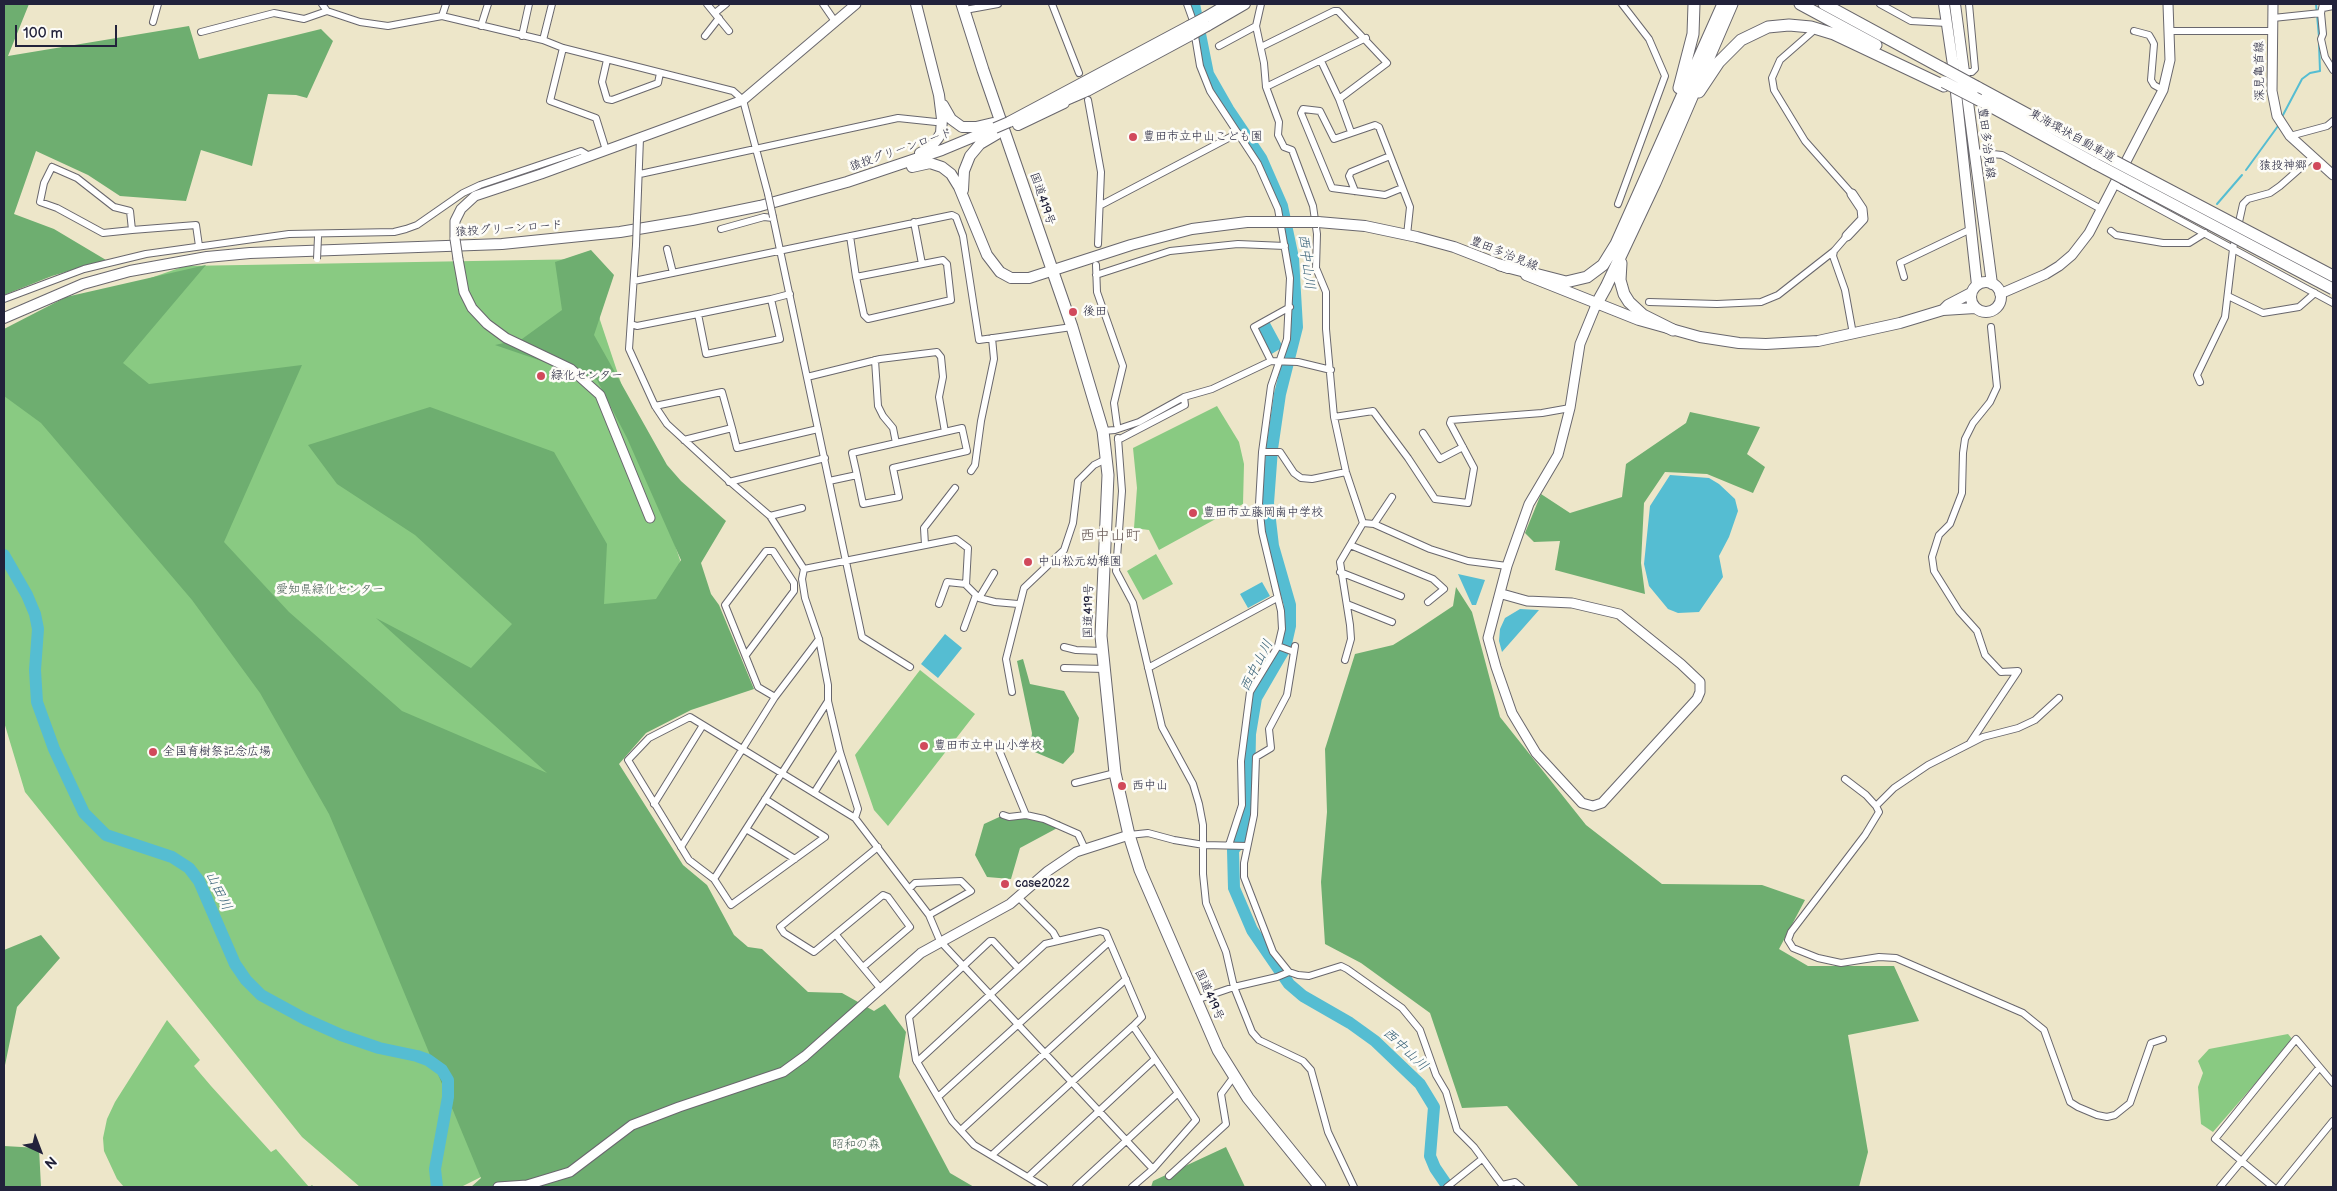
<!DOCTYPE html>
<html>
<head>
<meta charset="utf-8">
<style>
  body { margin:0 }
  #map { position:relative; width:2337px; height:1191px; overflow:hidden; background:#ede6c9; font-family:"Balsamiq Sans",sans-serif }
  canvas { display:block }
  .frame { position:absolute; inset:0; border:5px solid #22223b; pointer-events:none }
  .north { position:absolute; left:15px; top:1126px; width:50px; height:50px; -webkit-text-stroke:4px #fdfcf7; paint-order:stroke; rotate:137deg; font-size:14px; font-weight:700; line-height:20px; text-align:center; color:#22223b }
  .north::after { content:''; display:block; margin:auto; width:18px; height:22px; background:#22223b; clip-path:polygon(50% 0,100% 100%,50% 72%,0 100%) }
  .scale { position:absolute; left:15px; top:25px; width:102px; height:22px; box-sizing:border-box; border:2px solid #22223b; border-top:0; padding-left:6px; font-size:15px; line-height:18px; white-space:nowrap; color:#22223b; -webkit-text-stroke:4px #fdfcf7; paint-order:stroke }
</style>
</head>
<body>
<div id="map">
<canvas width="2337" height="1191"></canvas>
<div class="frame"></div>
<div class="north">N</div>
<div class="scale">100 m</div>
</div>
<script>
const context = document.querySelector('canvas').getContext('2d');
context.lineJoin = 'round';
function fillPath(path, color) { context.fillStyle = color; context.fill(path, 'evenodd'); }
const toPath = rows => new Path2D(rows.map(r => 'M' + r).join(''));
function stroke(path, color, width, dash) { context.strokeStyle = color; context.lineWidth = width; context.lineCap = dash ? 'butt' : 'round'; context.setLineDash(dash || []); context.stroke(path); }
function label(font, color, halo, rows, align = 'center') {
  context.font = font + ' "Balsamiq Sans","Klee One",sans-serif'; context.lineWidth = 5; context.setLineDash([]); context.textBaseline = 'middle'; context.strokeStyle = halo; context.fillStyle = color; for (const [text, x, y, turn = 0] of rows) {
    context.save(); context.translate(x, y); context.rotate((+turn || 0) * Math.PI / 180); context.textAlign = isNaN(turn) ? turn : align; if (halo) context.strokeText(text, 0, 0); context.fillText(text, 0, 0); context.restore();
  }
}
fillPath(toPath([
  [589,259,600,320,680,560,670,658,599,775,559,1138,461,1187,360,1187,302,1137,25,792,4,722,4,332,13,326,185,266],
  [1217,406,1239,442,1244,464,1243,504,1159,550,1149,530,1134,528,1137,488,1133,448],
  [1156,554,1173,584,1143,600,1127,571],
  [920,670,975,714,888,826,874,810,855,755],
  [167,1020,200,1060,194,1066,211,1086,271,1152,276,1149,309,1187,312,1185,314,1187,124,1187,117,1179,104,1151,103,1138,107,1119,115,1102],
  [2288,1034,2293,1040,2213,1132,2201,1124,2198,1087,2203,1073,2198,1061,2209,1049]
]), '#89ca82');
fillPath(toPath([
  [4,4,29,4,8,56,189,26,199,59,321,29,333,41,307,98,296,95,268,94,252,166,201,150,186,201,120,196,88,175,36,151,14,214,54,229,106,260,52,276,4,295],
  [591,250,614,275,594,335,667,465,681,481,726,521,701,563,711,594,719,605,754,689,691,710,646,733,619,764,683,865,707,885,734,935,748,947,762,949,808,992,842,993,874,1011,885,1004,906,1032,899,1077,950,1173,974,1187,471,1187,481,1178,372,915,329,814,260,693,192,600,41,423,4,396,4,329,66,297,206,265,123,363,149,384,302,365,224,542,289,612,402,711,547,773,376,618,471,668,512,624,415,535,337,484,308,445,430,407,554,452,607,544,604,604,656,599,681,560,627,438,597,380,495,345,522,339,562,310,555,262],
  [1690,412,1760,427,1747,454,1765,467,1753,493,1707,474,1665,472,1644,503,1641,563,1645,594,1555,570,1560,541,1534,542,1525,533,1541,494,1570,513,1622,497,1626,464,1686,423],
  [1456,587,1472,612,1500,717,1586,825,1662,884,1762,885,1805,900,1779,949,1808,966,1894,966,1919,1021,1848,1035,1868,1152,1859,1187,1579,1187,1507,1106,1462,1108,1430,1013,1361,963,1325,944,1321,882,1327,812,1325,749,1355,654,1393,645,1417,630,1453,606],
  [1023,659,1030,684,1064,691,1079,718,1074,752,1063,764,1030,750,1032,733,1017,661],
  [1008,813,1031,820,1060,821,1061,826,1020,848,1011,879,987,877,975,855,984,824],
  [41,935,60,958,17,1007,4,1070,4,950],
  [4,1146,39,1148,41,1187,4,1187],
  [1226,1147,1245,1187,1151,1187,1153,1181]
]), '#6eae70');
fillPath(toPath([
  [1269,321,1283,347,1270,355,1256,329],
  [1670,475,1709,478,1719,484,1735,499,1738,511,1729,537,1719,556,1723,577,1699,612,1678,613,1668,609,1649,586,1644,564,1650,506],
  [1458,574,1485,580,1476,605,1472,605],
  [1262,582,1270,596,1248,608,1240,594],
  [1520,609,1539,610,1502,652,1499,641,1500,629,1505,618],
  [945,634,962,648,938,678,921,664]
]), '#55bdd2');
stroke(toPath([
  [2316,4,2319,37],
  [2283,115,2302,79,2310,73,2320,71,2319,44],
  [2246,170,2278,126],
  [2217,204,2242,175]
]), '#55bdd2', 2);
stroke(toPath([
  [1194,4,1208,74,1228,109,1261,158,1282,206,1293,258,1297,327,1280,394,1272,449,1268,503,1273,546,1290,605,1290,626,1285,648,1256,698,1250,734,1249,787,1244,826,1240,842,1233,850,1234,888,1252,930,1289,984,1303,996,1350,1023,1375,1041,1420,1084,1434,1107,1430,1156,1435,1168,1448,1187],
  [4,555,27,595,35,614,38,629,35,670,37,702,54,749,84,813,106,835,172,857,189,868,199,881,235,964,246,980,261,995,305,1019,341,1035,379,1048,417,1056,428,1060,442,1070,448,1080,448,1097,435,1169,437,1187]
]), '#55bdd2', 12);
const street = toPath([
  [322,4,327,11,360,22,388,26,442,16,543,40,563,48,733,91,743,100,768,194],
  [707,4,729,31],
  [823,4,834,20],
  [1052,4,1079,73],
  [1187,4,1192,18,1200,66,1210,91,1258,164,1278,209,1290,278,1287,339,1271,386,1262,452,1259,504,1262,532,1281,611,1282,629,1278,646,1250,692,1241,761,1242,805,1229,845],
  [1261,4,1256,26,1264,63,1266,87,1279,122,1278,135,1284,147,1292,150,1313,206,1317,234,1316,268,1326,292,1326,329,1334,417,1346,472,1363,523,1374,524,1430,549,1468,561,1507,566],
  [1880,4,1911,21,1947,23],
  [2323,4,2321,13,2323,34,2321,39,2325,57,2333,70],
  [2323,8,2333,6],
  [965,10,998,4],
  [715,13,726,4],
  [442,16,446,4],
  [2273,18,2321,13],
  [153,22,158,4],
  [481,26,488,4],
  [2134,31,2149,35,2152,40,2154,44,2151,80,2154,85,2163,90],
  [2170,31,2272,31],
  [201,32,274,13,304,19,327,11],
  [1812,32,1780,60,1772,78,1774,90,1805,141,1852,194],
  [522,36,529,4],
  [705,36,719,18],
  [543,40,552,4],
  [1219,46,1256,26],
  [1261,47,1334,11,1338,11,1387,63,1339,99,1321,61],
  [563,48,550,101,596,118,606,150],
  [607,60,602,82,607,99,612,100,658,83,660,73],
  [1964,72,1972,72,1975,69,1969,4],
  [1266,87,1366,38],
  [1339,99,1351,132],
  [1088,100,1101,172,1098,244],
  [2290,136,2327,126,2333,121],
  [1974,152,2002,155,2101,209],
  [52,167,77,178,114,207,130,211,132,230,103,233,57,208,40,202,44,183,52,167],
  [640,174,898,118,936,122],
  [2115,185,2333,303],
  [1402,188,1385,195,1332,188,1301,113,1303,109,1320,111,1334,139,1375,125,1379,127,1410,207,1407,235],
  [1355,191,1349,176,1351,172,1390,156],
  [1618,204,1665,76,1649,39,1622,4],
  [1101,205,1238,133],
  [773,217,862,637,910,667],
  [637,218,640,138],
  [914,222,922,264],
  [721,229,764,217,773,218],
  [132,230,196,225,199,246],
  [2111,231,2116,235,2163,243,2189,243,2205,233],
  [850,236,856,277,864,315,868,319,951,300,947,264,943,260,856,277],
  [636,245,629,349,655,406,667,424,728,480,770,516,804,569,802,579,805,598,819,639,828,685,828,701,840,752,858,809,855,818],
  [667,249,673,273],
  [1834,251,1833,256,1845,290,1853,334],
  [1096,265,1097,292,1123,366,1114,403,1117,425],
  [1096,275,1170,251,1238,244,1285,246],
  [1904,277,1900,263,1971,229],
  [634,281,952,215,956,217,963,236,979,340,1072,327],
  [2228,296,2263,313,2299,307,2315,293],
  [4,299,84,269,146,254,289,234,394,232,406,229,417,225,463,193,480,185,581,151,586,154,587,157],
  [771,299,780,339,706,354,698,314,771,299],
  [771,299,790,294],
  [1649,302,1717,304,1761,302,1778,295,1834,251,1847,236],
  [631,324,637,326,698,314],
  [875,360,878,406,883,416,893,428,896,443],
  [1271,361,1254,327,1290,307],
  [807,377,880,359,937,352,941,357,943,377,939,397,945,432],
  [2200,382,2197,375,2225,317,2233,249,2243,204,2248,199,2270,193,2280,186,2313,157],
  [655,406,722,392,732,428],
  [1334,417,1373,411,1408,458,1435,499,1468,503,1474,468,1450,423,1451,420,1542,413,1570,408],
  [1103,431,1115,430,1139,422,1184,397,1212,389,1271,361,1298,362,1331,370],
  [1423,433,1440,459,1463,447],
  [1118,438,1122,491,1116,571,1133,603,1162,727,1193,784,1199,804,1203,825,1203,874,1206,903,1226,952,1234,987,1252,1032,1259,1040,1303,1061,1311,1070,1328,1132,1354,1187],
  [684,440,732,428,737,448,818,429],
  [1118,440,1185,405,1184,397],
  [1262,452,1280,452,1294,473,1301,478,1312,479,1346,472],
  [971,471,975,465,981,421,994,359,992,338],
  [829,481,857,475,863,504,899,497,893,468,967,451,962,428,852,453,857,475],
  [729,482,825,458],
  [770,516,802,508],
  [1374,524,1392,497],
  [925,545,924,528,955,488],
  [1350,545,1433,579,1444,589,1428,602],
  [804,569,956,539,968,548,966,585,979,598,995,602,1018,604],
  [1340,572,1401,596],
  [979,598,994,573],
  [939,604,947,582,966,584],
  [1347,604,1392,622],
  [964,628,976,595],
  [1278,646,1294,652],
  [1295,646,1287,695,1269,729,1271,748,1256,757,1254,815,1244,863,1244,877,1273,952,1289,972,1298,975,1309,976,1341,966,1347,969,1402,1008,1420,1030,1436,1075,1446,1092,1457,1130,1474,1147,1502,1185,1515,1182,1521,1187],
  [1064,647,1076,650,1103,651],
  [746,655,794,591,794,583,773,551,766,551,725,605,758,687,775,697],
  [1345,660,1351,639,1350,625,1340,562,1363,523],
  [1064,668,1105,669],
  [1148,668,1277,598],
  [1012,692,1006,659,1024,588,1064,550,1073,523,1078,481,1094,465,1106,459],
  [1970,743,2018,671,2001,672,1985,655,1977,631,1959,611,1934,571,1932,557,1939,535,1950,524,1962,493,1963,453,1965,439,1973,423,1990,402,1997,387,1991,327],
  [999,750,1026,815],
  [1845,779,1866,795,1876,806,1879,812,1865,835,1791,932,1788,940,1793,948,1818,958,1841,963,1879,957,1896,958,2023,1013,2044,1030,2070,1102,2078,1107,2097,1115,2107,1117,2115,1115,2130,1103,2151,1043,2163,1039],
  [1075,783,1115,773],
  [814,793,840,752],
  [765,799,825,837,731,905,714,879,689,860,628,760,649,738,690,717,855,818,929,915,940,941,1153,1169],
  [654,804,703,725],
  [1876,806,1894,788,1928,765,1983,737,2018,728,2035,720,2059,698],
  [1003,815,1009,817,1026,815,1044,819,1078,834,1085,849],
  [746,829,795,859],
  [1129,835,1148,833,1174,840,1204,845,1247,846],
  [681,847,775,697,819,639],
  [714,879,828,701],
  [910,888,915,883,961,881,971,891,929,915],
  [1018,897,1053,932,1058,941],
  [836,935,880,988],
  [863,967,910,927,888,897,883,895,814,952,784,933,780,927,878,847],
  [1018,968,993,941,990,941,909,1017,916,1060,952,1121,974,1145,1044,1187],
  [1196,1000,1234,987,1277,977,1289,972],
  [917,1062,1045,944,1100,931,1106,933,1142,1017,1133,1026,1196,1120,1153,1169,1132,1187],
  [938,1097,1109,942],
  [961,1130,1126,979],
  [992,1155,1133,1026],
  [1169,1176,1226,1124,1221,1094,1235,1075],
  [1028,1177,1155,1059],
  [1076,1187,1178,1093],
  [1447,1187,1482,1159],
  [2220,1187,2319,1068],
  [2273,1187,2215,1139,2296,1039,2333,1083],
  [2279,1187,2333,1121]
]);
const secondary = toPath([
  [2273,4,2272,91,2277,116,2290,136,2333,175],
  [1847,236,1863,219,1862,209,1852,194],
  [455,239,455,221,461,209,475,196,541,174,743,100,856,4],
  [458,259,464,292,472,308,487,324,506,338,571,369,600,395,650,518],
  [2000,294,2046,274,2059,266,2072,255,2089,233,2163,90,2170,60,2168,4],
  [1502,594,1527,601,1572,603,1619,614,1681,664,1700,682,1700,692,1697,699,1602,803,1593,806,1582,803,1536,753,1512,713,1496,667,1488,638,1507,566,1529,504,1558,455,1570,408,1580,344,1596,305],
  [498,1187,527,1185,570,1172,632,1125,679,1107,783,1072,805,1056,921,953,1010,904,1048,871,1076,852,1129,835]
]);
const primary = toPath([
  [916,4,939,95,942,119,941,133,938,138,930,148,920,153],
  [1944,4,1953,65,1977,285],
  [1955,4,1992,284],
  [1206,17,1228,4],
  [1207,26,1245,4],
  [1057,104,1087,91,1191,35],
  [943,105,951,119,962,127,976,127,993,123],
  [1009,122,1189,26],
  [1018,125,1064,103],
  [912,167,930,163,942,167,951,174,959,187,987,255,1000,272,1011,278,1029,278,1131,245,1192,229,1247,222,1274,222],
  [963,190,964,171,970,156,980,144,997,134],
  [1318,222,1365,226,1417,237,1454,247,1508,268],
  [1526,275,1639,320,1700,337,1739,343,1766,344,1818,341,1900,323,1943,310,1975,308],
  '1971 297a15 15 0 1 1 30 0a15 15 0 1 1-30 0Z',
  [1943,310,1948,305,1971,293],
  [4,318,83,284,130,271,207,257,250,253,502,244,620,232,692,220,760,206,847,182,942,150,995,128]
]);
const highway = toPath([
  [962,4,983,70,1072,327,1103,431,1108,475,1101,636,1115,773,1129,835,1140,870,1218,1050,1248,1098,1320,1187],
  [1800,4,1876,45],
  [1824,4,1942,68],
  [1977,87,2101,154],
  [1679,88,1693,34,1694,4],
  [1699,92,1719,62,1741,40,1768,27,1789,25,1811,27,1834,34,1944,86],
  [1979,100,2096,164],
  [1621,263,1620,280,1624,294,1629,302,1643,315,1673,330],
  [1500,265,1566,282,1587,277,1603,265,1616,244,1723,4],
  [1596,305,1606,287,1655,183,1732,4]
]);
stroke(street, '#69676d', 8);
stroke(secondary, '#69676d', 11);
stroke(primary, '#69676d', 12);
stroke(highway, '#69676d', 13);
stroke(street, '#fff', 6);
stroke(secondary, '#fff', 9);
stroke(primary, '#fff', 10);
stroke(highway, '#fff', 11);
const streetBridge = toPath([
  [768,194,773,217],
  [636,245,637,218],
  [317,259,318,237]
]);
const secondaryBridge = toPath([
  [455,239,458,259]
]);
const primaryBridge = toPath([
  [1189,26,1206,17],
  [1191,35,1207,26],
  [995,128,1009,122],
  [1274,222,1318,222]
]);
const highwayBridge = toPath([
  [1942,68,1977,87],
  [1944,82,1979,100],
  [2101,154,2333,276],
  [2096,164,2333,289]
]);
stroke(streetBridge, '#69676d', 8, []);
stroke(secondaryBridge, '#69676d', 11, []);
stroke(primaryBridge, '#69676d', 12, []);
stroke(highwayBridge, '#69676d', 13, []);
stroke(streetBridge, '#fff', 6);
stroke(secondaryBridge, '#fff', 9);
stroke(primaryBridge, '#fff', 10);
stroke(highwayBridge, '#fff', 11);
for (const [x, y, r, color] of [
  [1133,137,5,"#d1495b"],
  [2317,166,5,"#d1495b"],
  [1073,312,5,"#d1495b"],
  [541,376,5,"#d1495b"],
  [1193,513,5,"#d1495b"],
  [1028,562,5,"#d1495b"],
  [924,746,5,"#d1495b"],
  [153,752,5,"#d1495b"],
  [1122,786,5,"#d1495b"],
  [1005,884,5,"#d1495b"]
]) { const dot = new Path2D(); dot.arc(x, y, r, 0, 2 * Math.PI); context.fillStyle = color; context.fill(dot); stroke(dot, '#fdfcf7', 2); }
label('12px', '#22223b', '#fdfcf7', [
  ["深見亀首線",2260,71,-91],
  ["東海環状自動車道",2072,136,29],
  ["豊田多治見線",1986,143,83],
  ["猿投グリーンロード",901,150,-19],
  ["国道419号",1042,199,71],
  ["猿投グリーンロード",509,229,-4],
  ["豊田多治見線",1504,254,22],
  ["国道419号",1089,611,-89],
  ["国道419号",1209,995,66]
]);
label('12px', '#22223b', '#fdfcf7', [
  ["豊田市立中山こども園",1143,137],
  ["猿投神郷",2307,166,"right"],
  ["後田",1083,312],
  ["緑化センター",551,376],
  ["豊田市立藤岡南中学校",1203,513],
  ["中山松元幼稚園",1038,562],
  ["豊田市立中山小学校",934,746],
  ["全国育樹祭記念広場",163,752],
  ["西中山",1132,786],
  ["case2022",1015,884]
], 'left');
label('12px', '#465d54', '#fdfcf7', [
  ["愛知県緑化センター",330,590],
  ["昭和の森",856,1145]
]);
label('italic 14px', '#366077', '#fdfcf7', [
  ["西中山川",1306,262,83],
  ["西中山川",1257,666,-63],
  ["山田川",218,891,64],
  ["西中山川",1405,1050,43]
]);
label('15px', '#61524f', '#fdfcf7', [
  ["西中山町",1110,536]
]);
</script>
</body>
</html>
